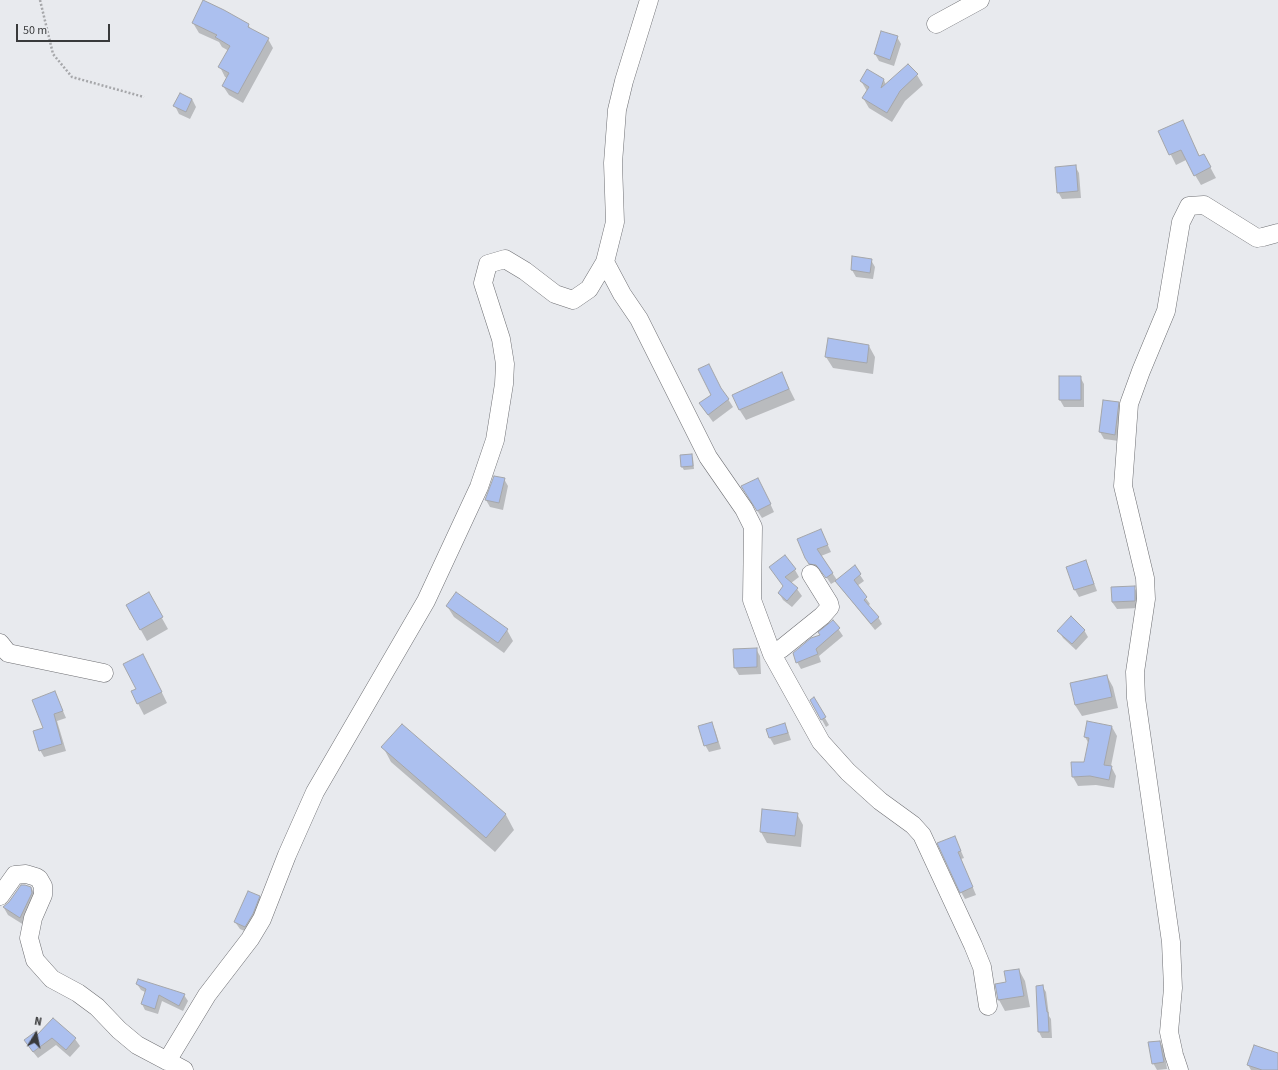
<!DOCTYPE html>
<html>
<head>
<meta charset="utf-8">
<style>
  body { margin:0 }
  #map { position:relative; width:1278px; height:1070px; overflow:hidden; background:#e8eaee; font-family:"Source Sans 3",sans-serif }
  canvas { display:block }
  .north { position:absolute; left:16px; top:1014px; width:40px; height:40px; -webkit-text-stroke:3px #e8eaee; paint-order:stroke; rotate:10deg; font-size:11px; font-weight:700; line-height:16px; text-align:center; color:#393a3b }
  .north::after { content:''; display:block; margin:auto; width:14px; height:18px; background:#393a3b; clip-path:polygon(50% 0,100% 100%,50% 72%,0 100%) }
  .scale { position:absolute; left:16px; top:24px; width:94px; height:18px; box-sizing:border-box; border:2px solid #393a3b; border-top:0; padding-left:5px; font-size:12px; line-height:14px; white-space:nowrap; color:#393a3b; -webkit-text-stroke:3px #e8eaee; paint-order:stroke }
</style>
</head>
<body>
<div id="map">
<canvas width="1278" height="1070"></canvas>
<div class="north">N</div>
<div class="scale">50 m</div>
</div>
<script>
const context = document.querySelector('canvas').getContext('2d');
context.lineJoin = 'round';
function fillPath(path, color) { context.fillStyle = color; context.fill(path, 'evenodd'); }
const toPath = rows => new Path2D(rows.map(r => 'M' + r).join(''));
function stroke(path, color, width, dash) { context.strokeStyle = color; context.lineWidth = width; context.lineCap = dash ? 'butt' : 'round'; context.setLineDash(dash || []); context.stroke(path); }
fillPath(toPath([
  [193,23,248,25,251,29,268,39,273,48,243,103,229,95,223,86,227,78,225,77,220,67,229,51,222,47,219,42,199,33],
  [897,37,901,44,894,66,879,61,875,54],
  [917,75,923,85,905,101,892,122,869,108,863,98,867,91,861,81,884,80,886,85],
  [192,99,196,107,190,119,179,114,175,106],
  [1182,121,1200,157,1209,165,1216,178,1201,185,1186,160,1176,165,1159,131],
  [1075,166,1079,173,1081,198,1062,199,1058,192],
  [871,260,875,267,873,279,856,277,852,270],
  [869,346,875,357,873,374,833,368,826,357],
  [782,374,795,400,746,420,739,409],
  [1080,377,1084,384,1084,407,1064,407,1060,400],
  [723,391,733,407,713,422,700,404],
  [1104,401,1118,402,1122,410,1119,441,1104,439,1100,432],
  [691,455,693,458,694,469,684,470,682,467],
  [504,479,508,486,503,510,490,507,486,500],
  [762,486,774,512,762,518,746,493],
  [821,530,831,552,821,556,837,580,854,566,864,581,857,586,870,604,868,606,878,617,882,624,875,630,840,587,836,581,831,584,825,575,821,571,814,571,806,557],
  [1085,562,1089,569,1097,591,1079,597,1075,590,1067,568],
  [770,568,795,570,799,577,791,583,797,589,802,596,792,607,783,600,779,593,784,587],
  [1134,587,1138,594,1139,608,1117,609,1112,602],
  [148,593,168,629,147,641,127,605],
  [447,606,507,630,513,641,504,653,454,617],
  [833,621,843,636,819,656,821,662,801,669,797,662],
  [1084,630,1088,637,1076,650,1063,638,1059,631],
  [756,649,760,656,761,674,739,675,735,668],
  [149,666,167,703,144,715,132,692,138,689],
  [1107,676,1113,687,1118,708,1082,716,1075,705],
  [55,692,66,718,57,721,66,751,44,757,40,750],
  [814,699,829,725,826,727,811,700],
  [1088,722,1112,727,1117,736,1111,766,1116,776,1114,788,1096,785,1078,786,1073,777,1072,763,1085,763,1089,744,1085,737],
  [711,723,715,730,721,749,709,752,705,745],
  [784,724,788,731,791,740,774,745,770,738,767,730],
  [402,725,506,815,514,830,495,852,391,762,383,747],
  [763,810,797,814,803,825,801,847,767,843,761,832],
  [955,837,964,858,961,859,976,895,965,899,961,892],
  [31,887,35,895,24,925,8,915,4,908],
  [259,897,263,904,249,933,240,929,235,922],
  [1019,970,1025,981,1030,1007,1005,1011,999,1000,996,984,1007,983],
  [137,984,184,995,188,1001,183,1011,162,1001,158,1014,145,1010,142,1004,145,992,141,990],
  [1042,986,1046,992,1049,1016,1051,1019,1052,1038,1042,1038,1039,1032],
  [53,1019,75,1039,80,1046,70,1057,56,1045,38,1058,29,1047],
  [1160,1042,1164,1049,1167,1069,1157,1070,1153,1063],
  [1278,1054,1278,1070,1251,1070,1248,1065]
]), '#0003');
const building = toPath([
  [203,0,224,10,249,24,248,27,269,38,238,94,222,86,229,73,218,67,230,46,215,37,217,35,192,23,203,0],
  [881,31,898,36,890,60,874,54,881,31],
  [908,64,918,74,900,91,887,113,862,98,869,87,860,81,867,69,884,79,881,88,908,64],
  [180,93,192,99,186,112,173,106,180,93],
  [1183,120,1199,156,1204,154,1211,167,1194,176,1181,150,1169,155,1158,131,1183,120],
  [1076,165,1078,191,1057,193,1055,167,1076,165],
  [852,256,872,259,870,273,851,270,852,256],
  [828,338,869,345,867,363,825,357,828,338],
  [709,364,721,388,729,399,708,415,699,403,711,395,698,369,709,364],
  [782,372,789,389,739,410,732,395,782,372],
  [1059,376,1081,376,1081,400,1059,400,1059,376],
  [1103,400,1119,402,1115,435,1099,432,1103,400],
  [692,454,693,466,681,467,680,455,692,454],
  [494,476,505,478,499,503,485,500,494,476],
  [758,478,771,504,757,511,741,486,758,478],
  [821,529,828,545,817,549,833,573,826,578,816,565,809,564,805,558,797,539,821,529],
  [785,555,796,569,785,577,798,588,787,601,778,593,783,586,769,567,785,555],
  [1086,560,1094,584,1074,590,1066,567,1086,560],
  [855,565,861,574,854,580,867,597,864,600,879,617,871,624,835,581,855,565],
  [1135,586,1135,601,1112,602,1111,587,1135,586],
  [149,592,163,617,140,630,126,605,149,592],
  [456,592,508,629,498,643,446,606,456,592],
  [1071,616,1085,630,1072,644,1057,631,1071,616],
  [833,620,840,628,816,649,818,654,796,663,793,653,811,638,820,635,818,632,833,620],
  [757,648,757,667,734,668,733,649,757,648],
  [143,654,162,692,137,704,131,691,136,689,123,664,143,654],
  [1107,675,1112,697,1075,705,1070,683,1107,675],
  [55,691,63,711,54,714,62,744,39,751,33,731,43,728,32,700,55,691],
  [814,697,826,717,821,720,810,700,814,697],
  [1087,721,1112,726,1104,765,1112,766,1109,780,1090,776,1072,777,1071,762,1084,762,1089,738,1084,737,1087,721],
  [712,722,718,742,704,746,698,726,712,722],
  [785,723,788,733,769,738,766,729,785,723],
  [402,724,506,814,486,838,381,747,402,724],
  [762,809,798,813,795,836,760,832,762,809],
  [955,836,961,851,958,852,973,887,960,893,937,843,955,836],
  [21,885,25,885,31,887,32,893,20,918,3,907,9,902,21,885],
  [248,891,260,896,253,914,245,927,234,922,248,891],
  [1019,969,1024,996,998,1000,995,984,1006,982,1004,971,1019,969],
  [138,979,179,992,185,994,179,1006,159,995,155,1009,141,1004,146,989,136,984,138,979],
  [1043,985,1047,1012,1048,1012,1049,1032,1038,1032,1036,986,1043,985],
  [53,1018,76,1038,66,1050,52,1038,33,1052,24,1040,35,1032,37,1035,53,1018],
  [1160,1041,1164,1062,1152,1064,1148,1042,1160,1041],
  [1254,1045,1278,1053,1278,1070,1262,1070,1247,1065,1254,1045]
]);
fillPath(building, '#acc0ef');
stroke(building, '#a4a6aa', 1);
const minor = toPath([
  [936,24,980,0],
  [605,262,622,294,639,319,708,457,744,509,753,527,752,600,772,654,821,742,848,772,880,801,913,825,922,835,973,945,982,967,988,1006],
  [0,643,8,653,104,673],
  [772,654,781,649,822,616,830,607,829,603,811,574],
  [0,896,15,875,26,874,36,877,39,879,43,886,43,895,33,918,29,938,35,960,52,979,78,993,97,1007,119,1030,137,1045,184,1070],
  [167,1061,207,995,250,939,262,919,287,855,315,792,426,601,479,487,495,440,504,384,505,364,501,339,483,283,488,264,505,259,525,271,555,294,573,300,589,289,605,262,615,222,613,163,617,110,624,81,649,0],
  [1179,1070,1174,1055,1169,1032,1173,988,1171,942,1136,698,1135,672,1146,599,1145,578,1123,486,1129,404,1141,371,1166,311,1181,222,1189,206,1204,205,1257,238,1263,237,1278,233]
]);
stroke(minor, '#6e6f73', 19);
stroke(toPath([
  [40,0,53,54,72,77,144,97]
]), '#a6a7aa', 2.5, [2, 2]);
stroke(minor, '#fff', 18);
</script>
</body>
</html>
